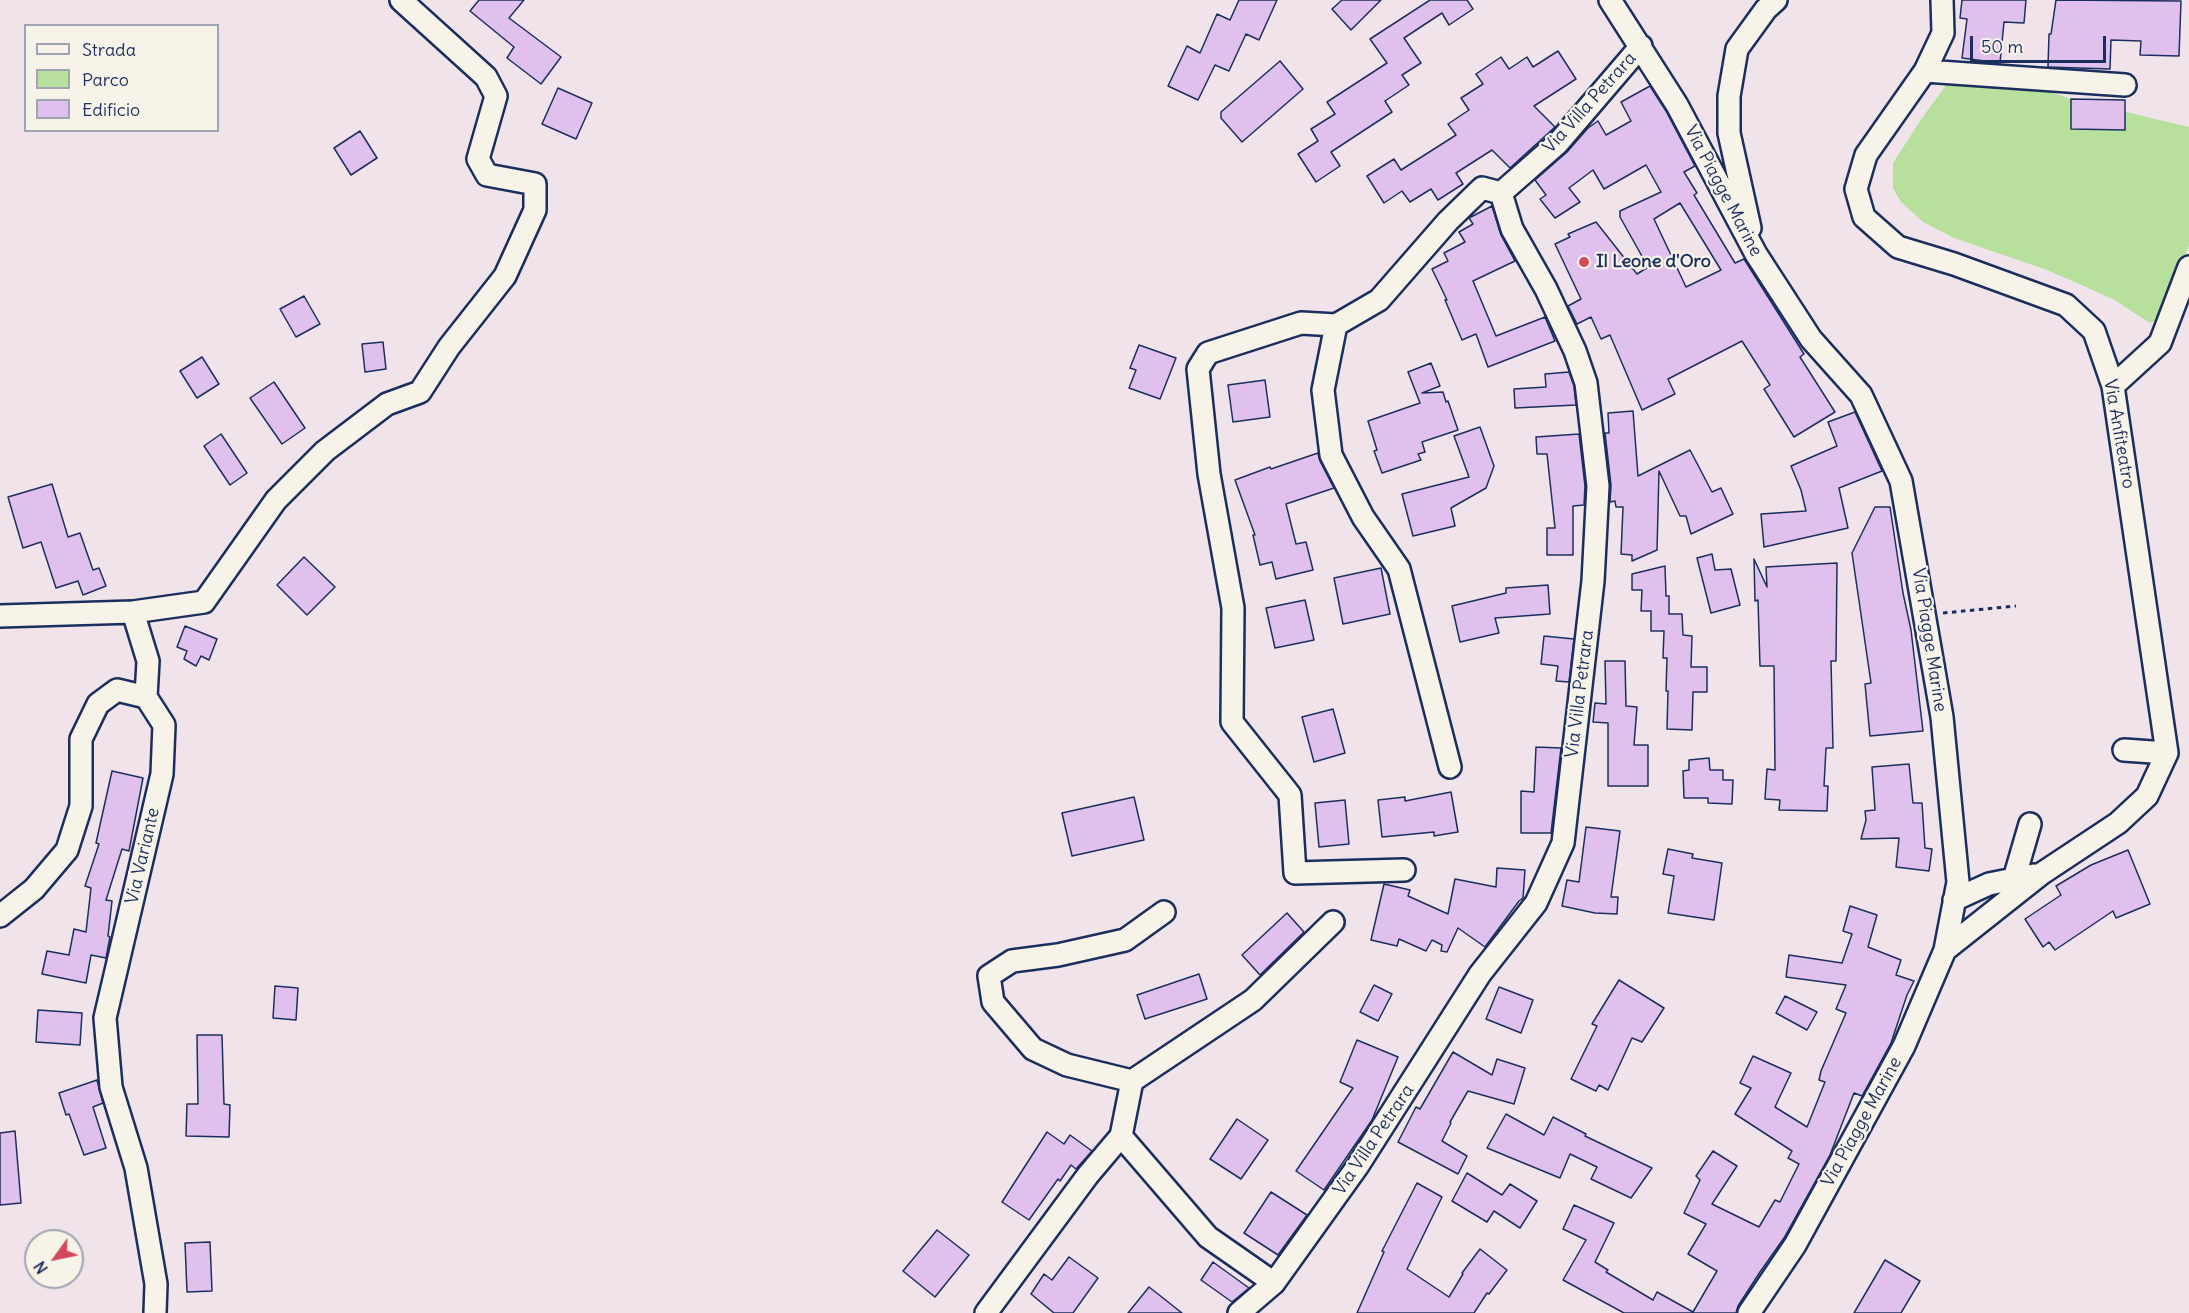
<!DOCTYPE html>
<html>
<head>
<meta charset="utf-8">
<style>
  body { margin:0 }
  #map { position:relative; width:2189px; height:1313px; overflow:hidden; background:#f0e4ea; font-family:Delius,sans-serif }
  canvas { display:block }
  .legend { position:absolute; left:24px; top:24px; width:195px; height:108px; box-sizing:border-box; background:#f7f3e8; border:2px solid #9fa5b1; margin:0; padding:8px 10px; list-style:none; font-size:18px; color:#1b2f5e }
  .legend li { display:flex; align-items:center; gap:12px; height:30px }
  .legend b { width:30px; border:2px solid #9fa5b1 }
  .north { position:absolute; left:24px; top:1229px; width:60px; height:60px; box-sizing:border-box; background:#f7f3e8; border:2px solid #9fa5b1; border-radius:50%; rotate:237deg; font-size:16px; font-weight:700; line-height:24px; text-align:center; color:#1b2f5e }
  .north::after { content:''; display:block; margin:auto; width:21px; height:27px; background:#d1495b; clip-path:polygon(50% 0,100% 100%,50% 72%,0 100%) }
  .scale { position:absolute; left:1970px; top:36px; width:136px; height:27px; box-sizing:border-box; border:3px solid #1b2f5e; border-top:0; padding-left:8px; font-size:18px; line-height:21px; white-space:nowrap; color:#1b2f5e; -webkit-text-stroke:4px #f7f3e8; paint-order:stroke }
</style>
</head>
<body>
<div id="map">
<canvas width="2189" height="1313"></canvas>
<ul class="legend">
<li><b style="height:8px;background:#f7f3e8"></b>Strada</li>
<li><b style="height:16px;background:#b7e09d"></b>Parco</li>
<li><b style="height:16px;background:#e0c0ed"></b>Edificio</li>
</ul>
<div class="north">N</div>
<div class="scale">50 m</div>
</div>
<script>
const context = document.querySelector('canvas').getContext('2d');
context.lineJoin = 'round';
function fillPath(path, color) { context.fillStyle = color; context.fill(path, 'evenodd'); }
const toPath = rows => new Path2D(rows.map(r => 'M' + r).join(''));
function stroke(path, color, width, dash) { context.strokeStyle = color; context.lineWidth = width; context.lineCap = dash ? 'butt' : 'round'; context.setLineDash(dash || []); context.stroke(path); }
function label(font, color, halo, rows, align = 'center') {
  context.font = font + ' Delius,sans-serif'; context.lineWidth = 4.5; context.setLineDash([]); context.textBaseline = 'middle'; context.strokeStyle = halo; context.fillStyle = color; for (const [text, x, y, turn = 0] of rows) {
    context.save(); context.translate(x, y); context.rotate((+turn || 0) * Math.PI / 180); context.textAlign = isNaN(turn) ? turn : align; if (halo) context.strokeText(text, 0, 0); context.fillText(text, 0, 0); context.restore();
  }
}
fillPath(toPath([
  [1949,81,2032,86,2071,99,2189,127,2189,245,2162,317,2150,323,2113,299,2047,270,1954,238,1923,222,1901,202,1893,188,1893,163,1920,121]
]), '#b7e09d');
const building = toPath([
  [479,0,524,0,509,18,561,57,541,84,507,58,514,47,470,11,479,0],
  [1239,0,1277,0,1259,40,1246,34,1229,71,1215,65,1198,100,1168,86,1187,46,1200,53,1217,14,1230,20,1239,0],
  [1342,0,1381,0,1351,30,1332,9,1342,0],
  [1430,0,1467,0,1473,9,1449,25,1442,13,1404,38,1421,63,1402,75,1409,85,1385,101,1392,112,1331,152,1340,166,1316,182,1298,154,1318,141,1311,129,1335,114,1327,102,1387,63,1370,39,1430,0],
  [1962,0,2026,0,2024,23,2004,22,2000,63,1962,58,1967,19,1960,18,1962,0],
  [2056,0,2181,1,2179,56,2140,55,2141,41,2111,40,2110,69,2048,67,2049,34,2051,34,2056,0],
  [1558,51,1576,79,1534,106,1555,127,1510,168,1492,150,1456,173,1463,184,1438,200,1431,189,1410,202,1402,191,1384,203,1367,176,1394,159,1401,170,1456,135,1448,124,1469,110,1461,98,1483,84,1476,74,1501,57,1509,69,1527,57,1533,67,1558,51],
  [1280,61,1303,89,1242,142,1221,118,1221,112,1280,61],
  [1650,86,1666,111,1695,166,1684,172,1697,193,1694,195,1735,263,1744,259,1804,354,1800,357,1835,412,1794,437,1764,389,1770,385,1742,341,1668,379,1675,394,1642,410,1610,335,1601,339,1591,317,1577,324,1568,306,1581,299,1555,244,1570,237,1568,234,1596,222,1637,274,1648,267,1620,217,1620,211,1661,192,1646,165,1604,189,1593,170,1569,188,1580,202,1555,218,1540,199,1546,195,1535,180,1567,152,1588,128,1598,121,1606,135,1631,121,1621,102,1650,86],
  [1680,203,1721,270,1686,287,1654,219,1680,203],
  [558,88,592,103,576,139,542,124,558,88],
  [2071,99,2125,100,2125,130,2071,129,2071,99],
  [360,131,377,158,351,175,334,148,360,131],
  [1492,206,1501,235,1515,261,1473,281,1496,336,1545,317,1555,341,1488,367,1476,334,1462,340,1445,300,1447,300,1432,269,1448,261,1444,253,1465,242,1459,232,1473,224,1469,218,1492,206],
  [304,296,320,324,296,337,280,309,304,296],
  [383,342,386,369,365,372,362,344,383,342],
  [1139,345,1176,358,1160,399,1129,388,1136,370,1130,368,1139,345],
  [202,357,219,384,197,398,180,371,202,357],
  [1431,363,1440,386,1422,393,1443,392,1446,402,1448,401,1458,430,1422,442,1425,452,1418,454,1421,460,1382,473,1374,451,1377,450,1368,421,1420,403,1408,372,1431,363],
  [1569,372,1574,386,1576,405,1515,408,1514,389,1546,387,1545,374,1569,372],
  [1265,380,1270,417,1233,422,1228,385,1265,380],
  [274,382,305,428,282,444,250,398,274,382],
  [1633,411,1638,476,1690,450,1712,492,1721,488,1733,514,1691,534,1686,516,1680,516,1659,471,1657,550,1632,561,1632,555,1621,554,1623,507,1616,507,1615,501,1610,502,1611,485,1605,433,1609,433,1608,413,1633,411],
  [1855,412,1882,471,1839,488,1848,528,1764,547,1761,514,1806,511,1801,490,1791,466,1837,446,1828,422,1855,412],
  [1480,427,1494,466,1486,488,1451,508,1455,526,1413,536,1402,494,1469,477,1454,436,1480,427],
  [221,434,247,473,230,485,204,446,221,434],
  [1579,434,1585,486,1584,505,1573,506,1573,555,1547,555,1547,528,1555,528,1547,454,1537,454,1536,437,1579,434],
  [1318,453,1320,461,1334,488,1286,504,1296,544,1306,542,1313,570,1276,579,1272,562,1260,565,1253,535,1255,535,1235,480,1270,467,1271,469,1318,453],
  [52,484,68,537,80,533,93,570,99,568,106,586,83,595,78,581,56,588,41,542,23,548,8,497,52,484],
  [1875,507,1890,507,1903,593,1911,630,1923,731,1870,736,1865,684,1871,683,1852,553,1875,507],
  [1712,554,1715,570,1731,569,1740,605,1711,613,1697,558,1712,554],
  [304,557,335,587,307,615,277,585,304,557],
  [1754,559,1767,587,1766,567,1837,563,1836,661,1831,661,1833,748,1826,748,1824,786,1828,786,1827,811,1779,810,1780,800,1765,799,1767,769,1775,770,1774,666,1760,666,1758,600,1755,601,1754,559],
  [1665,566,1666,596,1669,596,1669,614,1682,614,1683,635,1692,636,1691,667,1707,667,1707,692,1693,692,1692,730,1667,729,1668,691,1666,691,1667,658,1663,658,1664,631,1651,631,1651,611,1641,611,1642,590,1632,590,1632,574,1665,566],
  [1381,568,1390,614,1343,624,1334,578,1381,568],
  [1548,585,1550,614,1495,618,1499,633,1460,642,1452,606,1506,593,1506,588,1548,585],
  [1305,600,1314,640,1275,648,1266,608,1305,600],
  [185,626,217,639,209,660,201,656,196,666,184,659,187,651,177,647,185,626],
  [1544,636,1574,639,1569,682,1556,681,1558,666,1541,664,1544,636],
  [1605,661,1625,661,1626,706,1637,707,1634,745,1648,745,1648,786,1608,786,1608,723,1593,722,1595,703,1606,704,1605,661],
  [1333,709,1345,753,1314,762,1302,717,1333,709],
  [1536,747,1561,748,1551,833,1521,833,1521,791,1534,792,1536,747],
  [1709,758,1710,770,1723,770,1723,780,1733,780,1732,804,1708,803,1708,798,1684,798,1683,771,1689,770,1689,760,1709,758],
  [1909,764,1913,803,1922,803,1925,848,1932,849,1929,871,1896,867,1899,838,1861,839,1866,820,1865,811,1875,810,1872,767,1909,764],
  [112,771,143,778,129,851,122,849,106,900,112,901,108,936,110,937,106,958,91,955,86,983,42,974,47,951,69,955,74,929,86,932,91,888,85,886,99,844,96,843,112,771],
  [1451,792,1458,832,1434,836,1434,832,1382,837,1378,800,1405,797,1405,801,1451,792],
  [1134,797,1144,840,1072,856,1062,813,1134,797],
  [1345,800,1349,844,1319,847,1315,803,1345,800],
  [1586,827,1620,831,1611,897,1618,897,1617,914,1595,913,1562,906,1567,880,1579,882,1586,827],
  [1668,849,1693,854,1692,858,1722,863,1714,920,1668,913,1674,876,1663,874,1668,849],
  [2128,850,2150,904,2116,918,2113,911,2055,950,2049,942,2043,947,2025,919,2061,895,2056,886,2091,865,2128,850],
  [1497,868,1525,870,1523,898,1519,901,1485,947,1458,928,1447,952,1441,951,1442,945,1432,940,1426,951,1399,939,1397,946,1371,940,1384,884,1410,890,1408,896,1448,914,1455,879,1496,887,1497,868],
  [1850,906,1877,915,1868,947,1901,960,1896,975,1914,981,1907,995,1891,1043,1862,1096,1854,1093,1830,1155,1784,1238,1760,1272,1738,1306,1736,1313,1624,1313,1563,1280,1586,1240,1563,1229,1574,1205,1614,1223,1595,1262,1608,1270,1606,1272,1653,1300,1657,1292,1693,1312,1717,1271,1688,1254,1706,1224,1684,1213,1700,1180,1696,1176,1713,1151,1737,1166,1712,1204,1759,1227,1775,1200,1780,1202,1799,1164,1788,1158,1792,1151,1735,1114,1751,1088,1740,1083,1753,1056,1791,1073,1775,1107,1807,1127,1825,1082,1819,1080,1821,1071,1846,1013,1836,1009,1846,985,1786,977,1789,955,1842,963,1852,934,1843,931,1850,906],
  [1287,913,1304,932,1260,975,1242,955,1287,913],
  [1199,974,1207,999,1145,1019,1137,995,1199,974],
  [1619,980,1664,1008,1642,1042,1632,1038,1608,1090,1599,1085,1596,1091,1571,1079,1597,1026,1592,1024,1619,980],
  [1374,985,1392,994,1378,1021,1360,1012,1374,985],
  [275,986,298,988,296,1020,273,1018,275,986],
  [1499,987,1533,1000,1521,1033,1486,1019,1499,987],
  [1785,996,1817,1012,1807,1030,1776,1013,1785,996],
  [38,1010,82,1013,80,1045,36,1042,38,1010],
  [197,1035,222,1035,224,1104,230,1105,229,1137,186,1136,187,1104,198,1104,197,1035],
  [1357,1040,1398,1057,1372,1120,1324,1190,1296,1171,1353,1088,1340,1082,1357,1040],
  [1453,1052,1492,1075,1497,1059,1525,1068,1514,1104,1468,1091,1450,1122,1451,1123,1442,1141,1467,1156,1458,1174,1398,1142,1416,1107,1420,1109,1453,1052],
  [97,1080,103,1103,93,1107,106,1148,84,1155,69,1114,66,1115,59,1093,97,1080],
  [1506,1114,1544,1135,1553,1117,1586,1134,1585,1136,1652,1168,1631,1198,1591,1179,1597,1167,1570,1154,1560,1178,1487,1148,1506,1114],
  [1237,1119,1268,1140,1241,1179,1210,1159,1237,1119],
  [15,1131,21,1203,0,1205,0,1133,15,1131],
  [1047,1132,1064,1144,1070,1135,1092,1151,1076,1169,1071,1165,1060,1181,1058,1179,1029,1220,1002,1202,1047,1132],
  [1467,1173,1502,1195,1510,1184,1537,1201,1520,1228,1494,1211,1487,1222,1452,1201,1467,1173],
  [1417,1183,1442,1197,1407,1269,1449,1297,1463,1274,1462,1273,1480,1249,1507,1270,1489,1294,1487,1293,1474,1313,1357,1313,1384,1252,1382,1251,1417,1183],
  [1271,1192,1307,1215,1278,1255,1244,1233,1271,1192],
  [937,1230,969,1255,935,1297,903,1271,937,1230],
  [210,1242,212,1291,187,1292,185,1243,210,1242],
  [1069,1257,1098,1278,1073,1313,1054,1313,1031,1294,1044,1274,1052,1280,1069,1257],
  [1885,1260,1920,1281,1901,1313,1854,1313,1885,1260],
  [1213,1262,1249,1288,1232,1302,1201,1280,1213,1262],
  [1149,1287,1158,1294,1182,1313,1128,1313,1149,1287]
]);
fillPath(building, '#e0c0ed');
stroke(building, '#1b2f5e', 1.5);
const minor = toPath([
  [1610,0,1677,105,1756,254,1811,339,1861,395,1901,481,1942,717,1958,882,1945,950,1904,1046,1795,1245,1749,1313],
  [1942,0,1943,33,1925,71,1866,155,1856,189,1864,217,1898,247,1954,264,2066,305,2094,331,2113,386,2167,753,2147,796,2118,823,2041,874,1945,950],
  [1925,71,2125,85],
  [1750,228,1729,133,1729,96,1737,49,1766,9,1776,0],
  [1336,325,1323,390,1331,455,1363,517,1399,569,1450,767],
  [2113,386,2160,343,2189,267],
  [0,616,133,612],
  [146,697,148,661,133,612,204,602,276,500,325,451,387,404,420,392,449,347,505,276,535,210,535,184,487,175,478,159,496,96,486,77,401,0],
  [2124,750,2167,753],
  [1404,870,1295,873,1290,795,1232,722,1233,608,1209,474,1198,369,1208,353,1301,323,1336,325,1379,300,1448,221,1482,188,1501,193],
  [2014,879,2030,824],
  [1954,900,1989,884,2034,875],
  [0,916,34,889,67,850,81,806,81,739,98,704,117,690,146,697,164,725,162,774,105,1018,111,1087,136,1168,156,1284,155,1313],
  [1132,1081,1067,1065,1033,1049,993,1002,989,976,1012,961,1058,955,1125,940,1164,912],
  [1274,1283,1208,1237,1121,1136,1132,1081,1253,1000,1333,922],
  [986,1313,1088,1175,1121,1136],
  [1239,1313,1274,1283,1357,1167,1480,974,1536,903,1563,843,1593,581,1598,486,1586,383,1575,351,1546,289,1512,229,1501,193,1558,143,1641,46]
]);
stroke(minor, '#1b2f5e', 26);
stroke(toPath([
  [1943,613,2016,606]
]), '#1b2f5e', 3, [4.5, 4.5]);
stroke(minor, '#f7f3e8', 21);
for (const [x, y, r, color] of [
  [1584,262,6,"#d1495b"]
]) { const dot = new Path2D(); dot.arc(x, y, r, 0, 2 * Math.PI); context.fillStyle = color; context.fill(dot); stroke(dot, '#f7f3e8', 2); }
label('18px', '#1b2f5e', '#f7f3e8', [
  ["Via Villa Petrara",1590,103,-48],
  ["Via Piagge Marine",1723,191,62],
  ["Via Anfiteatro",2119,434,80],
  ["Via Piagge Marine",1929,640,81],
  ["Via Villa Petrara",1580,694,-83],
  ["Via Variante",143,856,-77],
  ["Via Piagge Marine",1862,1122,-61],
  ["Via Villa Petrara",1374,1140,-56]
]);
label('bold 18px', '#1b2f5e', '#f7f3e8', [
  ["Il Leone d'Oro",1596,262]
], 'left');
</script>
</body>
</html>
